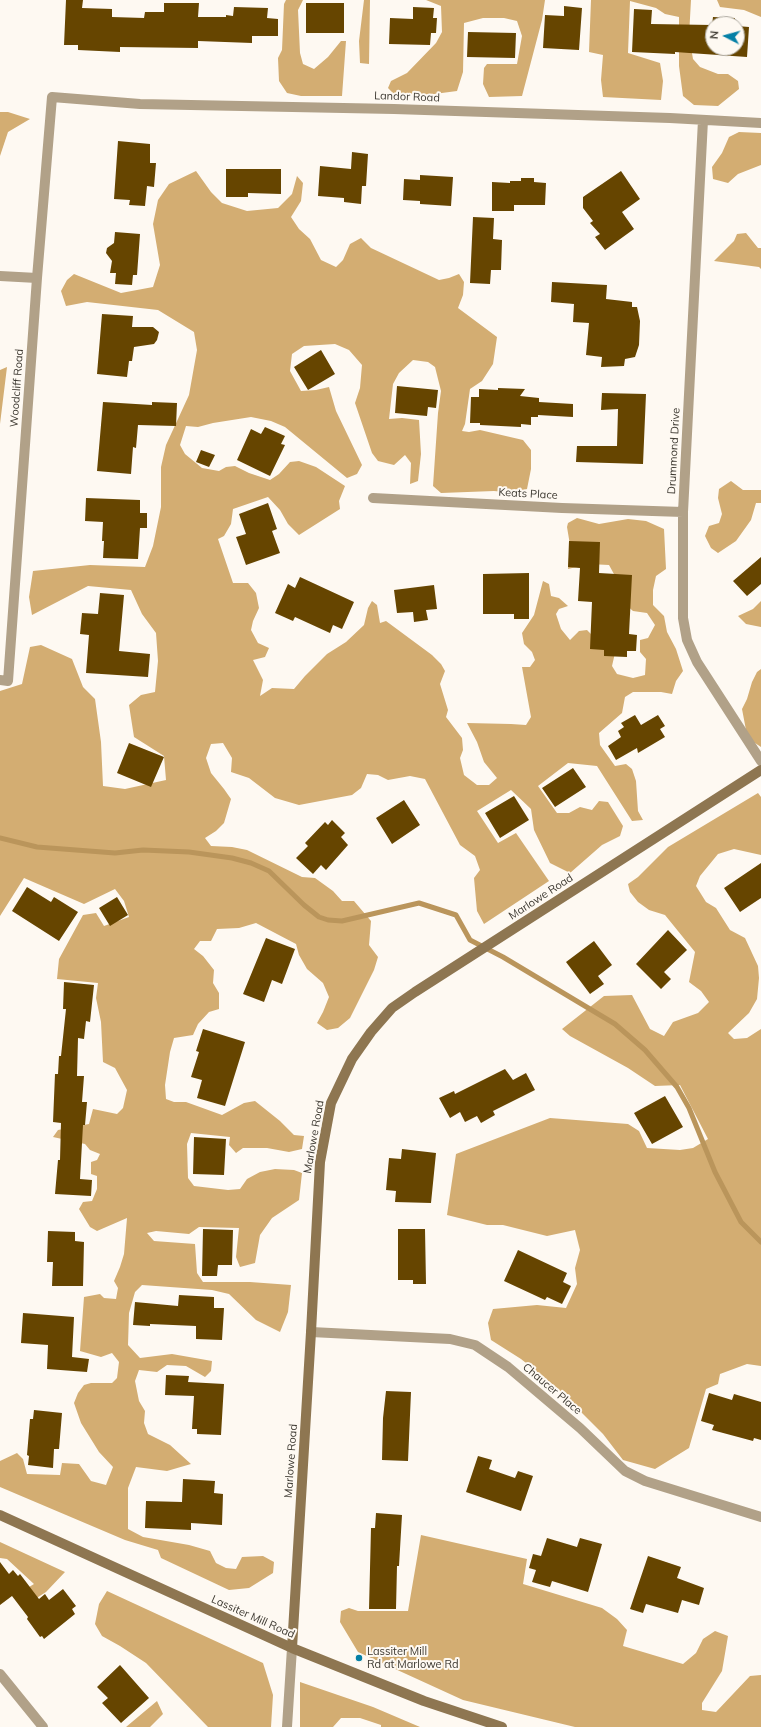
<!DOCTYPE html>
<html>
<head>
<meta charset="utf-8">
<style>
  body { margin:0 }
  #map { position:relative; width:761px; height:1727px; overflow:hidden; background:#fef9f2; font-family:Mulish,sans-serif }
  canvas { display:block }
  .north { position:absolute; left:705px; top:16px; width:40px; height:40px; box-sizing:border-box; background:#fef9f2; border:1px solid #b0aca4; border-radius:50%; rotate:276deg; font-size:11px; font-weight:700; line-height:16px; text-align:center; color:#3c3830 }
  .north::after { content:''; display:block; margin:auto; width:14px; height:18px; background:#0580a6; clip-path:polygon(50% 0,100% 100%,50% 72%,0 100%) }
</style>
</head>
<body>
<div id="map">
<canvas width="761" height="1727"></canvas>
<div class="north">N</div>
</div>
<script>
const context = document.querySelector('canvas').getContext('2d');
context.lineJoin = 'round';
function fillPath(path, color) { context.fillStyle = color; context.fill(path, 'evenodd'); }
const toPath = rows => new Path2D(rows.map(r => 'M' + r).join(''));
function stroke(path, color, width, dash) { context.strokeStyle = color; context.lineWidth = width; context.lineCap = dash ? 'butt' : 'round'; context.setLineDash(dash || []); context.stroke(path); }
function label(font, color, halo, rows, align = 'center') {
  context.font = font + ' Mulish,sans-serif'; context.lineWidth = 4; context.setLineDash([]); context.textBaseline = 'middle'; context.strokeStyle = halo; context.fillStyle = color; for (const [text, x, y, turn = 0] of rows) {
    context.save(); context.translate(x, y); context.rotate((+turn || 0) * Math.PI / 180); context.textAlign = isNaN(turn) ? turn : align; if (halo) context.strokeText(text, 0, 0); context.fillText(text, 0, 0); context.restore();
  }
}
fillPath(toPath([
  [286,0,303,0,298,10,300,53,303,64,314,69,328,57,341,41,346,41,342,96,301,96,287,93,279,81,278,58,282,50,284,4],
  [364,0,370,0,369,64,360,63,359,41],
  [426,0,545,0,542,20,522,96,489,97,483,84,484,68,487,64,517,64,522,36,517,21,504,18,483,18,464,23,463,72,457,91,419,96,394,94,388,88,391,81,407,73,436,43,442,32,441,6],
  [591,0,691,0,689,36,693,59,700,67,718,74,728,74,738,81,739,89,718,106,694,105,683,96,679,66,679,17,665,14,656,8,630,1,628,53,660,63,663,81,661,100,603,97,601,80,603,55,589,52],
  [717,0,761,0,761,17,744,10,720,7],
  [0,112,8,112,30,119,8,132,0,156],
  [739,132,761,133,761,165,738,174,728,183,713,179,712,167,722,153,729,137],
  [196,171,211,192,222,203,247,211,278,208,292,194,297,176,303,183,301,201,291,217,299,229,310,239,321,260,336,267,343,260,350,244,361,238,371,248,439,280,449,278,459,274,464,282,463,295,458,308,497,337,493,364,482,381,470,389,465,424,462,431,469,432,480,430,523,440,531,450,531,469,527,489,514,493,494,491,441,493,433,486,438,413,441,391,435,367,428,362,413,360,399,373,393,384,389,419,402,418,419,420,421,454,418,481,410,484,411,463,405,455,394,465,378,461,372,453,355,403,360,388,362,365,349,350,335,344,304,346,292,354,290,371,301,391,316,390,329,387,336,411,362,465,357,474,347,478,285,427,271,421,251,417,213,423,198,427,186,426,180,445,185,454,202,468,219,471,226,467,235,466,249,473,270,480,279,474,290,462,299,461,316,467,345,486,339,501,340,509,299,535,288,524,280,510,268,497,233,509,231,524,224,536,218,539,233,583,248,583,256,593,259,608,253,621,251,630,258,643,269,648,265,657,253,660,263,680,260,696,272,688,294,689,305,676,327,654,346,642,364,625,368,608,372,601,377,605,380,623,386,621,432,655,441,664,445,671,440,684,448,710,446,717,462,738,463,750,460,758,464,775,477,785,489,785,497,778,484,762,477,742,467,723,511,724,526,725,531,717,522,667,530,667,535,660,532,652,524,644,522,633,534,615,543,581,549,584,551,596,559,598,568,606,559,609,556,614,561,629,570,640,579,631,587,630,597,640,615,653,612,666,617,674,633,678,645,675,646,659,640,652,640,640,648,638,655,625,647,613,633,611,625,604,620,585,609,565,589,564,568,569,570,545,567,527,568,523,577,518,599,524,628,519,646,521,664,529,666,569,656,576,653,590,653,605,664,616,667,632,676,649,683,671,676,681,672,694,661,692,633,692,625,697,622,713,599,733,600,745,615,766,626,764,632,769,636,781,638,811,643,820,632,821,597,766,568,763,538,786,557,813,569,813,580,807,592,810,599,801,608,802,623,826,620,836,602,845,570,873,550,863,534,830,531,809,511,790,477,811,498,843,516,833,549,881,484,924,477,911,474,878,480,870,475,856,460,845,425,779,410,776,388,780,378,775,367,774,361,788,352,795,299,805,275,798,249,778,231,772,232,758,223,743,211,744,206,758,211,773,224,789,231,799,224,823,216,831,205,838,211,846,232,847,247,850,302,877,315,878,333,891,342,901,354,901,371,921,369,945,378,957,374,970,350,1018,338,1028,327,1030,317,1023,323,1012,329,997,323,983,307,969,299,955,296,944,256,923,239,928,217,929,211,941,200,941,194,949,203,956,214,970,213,983,219,993,219,1009,209,1012,198,1024,193,1035,174,1038,170,1052,165,1085,166,1099,174,1102,186,1102,222,1115,244,1103,255,1101,280,1121,294,1135,304,1136,302,1149,289,1152,267,1148,243,1148,236,1153,229,1145,230,1137,191,1133,187,1144,188,1178,194,1186,228,1190,240,1189,247,1179,260,1172,275,1169,294,1170,302,1173,299,1200,272,1218,260,1235,255,1263,240,1267,236,1257,239,1228,199,1227,189,1234,156,1231,147,1233,154,1241,195,1244,197,1273,203,1282,250,1282,291,1285,288,1312,280,1332,256,1320,229,1294,212,1290,142,1285,135,1292,129,1313,128,1345,140,1358,172,1354,212,1361,211,1371,205,1377,186,1366,167,1365,157,1372,139,1370,135,1381,139,1401,145,1411,144,1423,148,1434,170,1445,191,1464,167,1471,136,1467,128,1488,128,1529,143,1537,189,1545,210,1551,216,1563,226,1568,236,1569,242,1557,263,1556,274,1562,273,1573,249,1588,229,1590,161,1558,158,1550,125,1540,0,1487,0,1461,17,1453,23,1459,27,1474,60,1475,62,1463,79,1464,91,1481,106,1485,113,1467,99,1452,81,1423,74,1403,78,1393,84,1385,91,1383,112,1383,117,1378,119,1362,112,1353,101,1357,80,1351,84,1297,100,1294,104,1298,116,1299,118,1288,114,1281,120,1267,124,1254,127,1218,97,1231,90,1227,79,1209,83,1202,92,1201,97,1189,97,1176,91,1174,91,1162,97,1160,100,1154,90,1150,85,1144,53,1137,58,1130,89,1124,93,1109,117,1114,123,1108,127,1090,115,1068,103,1062,101,1022,96,998,98,983,57,979,59,959,83,915,96,913,104,926,129,917,124,901,115,889,84,904,24,878,0,916,0,691,22,684,30,647,41,645,72,659,83,687,95,699,101,742,103,786,125,789,166,780,164,756,134,737,129,705,141,695,155,692,158,661,156,633,142,614,131,590,88,586,32,615,29,597,33,571,90,565,145,567,153,546,161,507,161,467,166,445,189,395,197,350,194,332,158,310,87,302,66,306,61,291,67,280,74,274,121,293,153,287,160,265,153,224,158,200,169,184],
  [746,233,758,248,761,248,761,269,759,267,714,261,734,241,737,234],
  [7,367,0,424,0,370],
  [731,481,743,490,761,490,761,503,756,503,751,520,736,541,718,553,711,548,705,536,709,526,719,523,722,514,718,498,719,489],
  [761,601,761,627,746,624,738,616,753,609],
  [761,669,761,747,752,741,746,730,742,709,747,699,752,682,757,672],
  [758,793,761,797,761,855,734,849,718,854,700,876,696,886,706,902,716,908,730,930,745,938,758,966,759,978,757,999,749,1013,728,1033,734,1039,747,1038,761,1029,761,1366,747,1364,720,1374,718,1384,706,1389,689,1448,655,1469,623,1460,603,1434,556,1387,521,1359,491,1340,488,1323,493,1309,537,1305,566,1308,577,1284,575,1268,580,1250,575,1230,547,1236,503,1225,487,1225,447,1215,456,1154,550,1118,628,1124,639,1131,647,1148,680,1150,693,1148,708,1139,680,1085,655,1086,628,1068,570,1036,562,1029,604,996,632,995,650,1029,664,1036,673,1022,698,1013,709,1002,701,991,689,982,695,952,665,915,649,910,638,902,630,892,628,884,638,877,668,847],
  [421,1535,527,1559,523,1584,602,1608,617,1619,627,1630,623,1646,683,1664,696,1653,703,1639,715,1631,728,1636,722,1671,702,1703,702,1710,716,1712,750,1676,761,1675,761,1727,575,1727,463,1700,358,1652,340,1622,341,1611,349,1608,358,1611,408,1611],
  [0,1542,65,1572,46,1592,21,1608,16,1595,34,1584,7,1559,0,1558],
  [107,1591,263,1663,273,1695,271,1727,208,1727,146,1663,120,1646,102,1636,95,1624,99,1604],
  [300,1682,373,1707,420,1727,381,1727,381,1725,360,1718,341,1718,333,1727,300,1727],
  [157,1701,163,1714,150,1727,126,1727]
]), '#d3ad72');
stroke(toPath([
  [0,838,37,847,115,853,143,850,189,852,232,858,251,863,269,871,304,905,319,917,328,920,342,921,419,903,456,915,470,940,503,957,615,1024,645,1050,677,1087,689,1108,715,1172,741,1222,761,1242]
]), '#ba955b', 5);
fillPath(toPath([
  [66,0,83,0,82,8,112,9,112,17,144,18,145,12,164,12,164,3,199,3,198,17,226,17,226,15,233,16,234,7,268,8,267,18,278,19,278,36,252,36,252,43,198,41,198,48,120,47,120,52,78,50,78,45,64,45],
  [306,3,344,3,344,33,306,33],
  [564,6,582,8,579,50,543,48,545,15,564,16],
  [413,7,434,8,433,18,437,18,436,33,431,33,430,45,389,44,390,18,413,19],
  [634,9,652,10,651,24,712,25,713,17,735,18,735,24,713,24,713,48,737,48,737,26,749,27,747,57,675,52,675,54,632,52],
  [468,32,516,33,515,58,467,57],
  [118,141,150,144,150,163,156,163,154,187,147,186,145,206,129,205,130,200,114,199],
  [352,152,368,154,366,186,362,186,361,204,344,202,344,198,318,196,320,166,351,169],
  [226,169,281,169,281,194,248,193,248,197,226,197],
  [621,171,640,199,622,212,634,229,605,250,595,237,600,234,590,223,593,221,583,208,583,197],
  [420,175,453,177,451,206,420,204,420,201,403,200,404,179,420,180],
  [521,178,534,178,534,182,546,183,545,205,514,205,514,211,492,211,492,182,510,183,510,181,521,181],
  [473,217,494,218,493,239,502,240,501,270,491,270,490,284,470,283],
  [115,232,140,234,137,275,133,275,132,285,115,284,116,273,110,273,112,261,106,253,107,248,114,243],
  [552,282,607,285,606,299,632,302,632,307,637,307,640,321,639,345,635,357,625,359,624,366,601,367,602,357,586,355,589,323,573,322,574,304,551,302],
  [102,314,133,316,132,327,153,327,159,332,157,340,154,344,134,347,132,361,129,361,127,377,97,374],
  [321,350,335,374,308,390,294,367],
  [397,386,438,390,436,408,428,407,427,416,395,413],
  [498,388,525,389,520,396,539,398,539,402,573,404,573,417,538,415,538,417,531,417,531,425,521,424,521,427,480,425,480,423,470,423,471,397,479,397,479,389,498,390],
  [602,393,646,394,643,464,576,462,577,446,617,446,618,409,601,410],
  [103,402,152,405,152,402,177,403,176,426,138,425,136,448,133,447,131,474,97,471],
  [265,427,285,436,281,444,285,445,270,476,237,460,251,429,261,434],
  [201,450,215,455,209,467,196,462],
  [86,498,140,500,140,513,147,513,147,528,140,528,138,559,103,558,104,541,102,541,103,522,85,521],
  [268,503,277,529,272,531,280,553,246,565,236,537,246,534,239,514],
  [569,541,600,542,599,573,632,575,629,634,637,635,636,651,627,651,627,657,604,656,604,650,590,649,592,602,578,601,580,568,568,567],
  [761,557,761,584,747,596,733,581],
  [529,573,529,619,514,619,514,614,483,614,483,574],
  [300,577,354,602,342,629,333,625,330,633,295,617,293,621,275,613,288,584,295,588],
  [434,585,437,609,426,610,428,620,414,622,413,612,397,613,394,590],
  [100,593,124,595,119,651,150,654,148,677,86,673,89,635,80,634,82,613,98,614],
  [635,715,641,725,658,715,665,726,660,729,665,737,638,753,637,748,616,760,608,746,621,737,618,731,624,727,621,723],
  [129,743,164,757,151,787,117,773],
  [573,768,586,787,555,807,542,788],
  [514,796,529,820,500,838,485,813],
  [404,800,420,825,392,844,376,818],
  [332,820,345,833,341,837,348,845,326,870,321,865,313,874,296,858,308,846,305,843,325,822,328,825],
  [761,863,761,898,740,912,724,888],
  [27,887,51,902,54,897,78,912,59,941,12,911],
  [117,897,128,915,110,926,99,908],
  [668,930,687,950,664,972,671,979,661,989,636,964],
  [266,938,295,949,282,984,272,980,264,1002,243,994],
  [594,941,612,965,598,976,604,984,590,994,566,962],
  [64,982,94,985,90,1022,86,1021,84,1039,78,1038,77,1076,84,1076,82,1102,87,1102,85,1125,83,1125,80,1179,92,1180,91,1196,55,1194,58,1160,60,1160,61,1123,53,1122,55,1074,58,1074,59,1056,61,1056,66,1009,63,1009],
  [203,1029,245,1042,225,1106,197,1098,202,1080,191,1077,199,1052,196,1051],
  [505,1069,513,1080,526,1073,535,1090,493,1111,495,1115,481,1123,477,1116,465,1122,460,1112,450,1118,439,1098,454,1091,455,1094],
  [665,1096,683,1127,652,1144,634,1113],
  [194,1137,226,1139,224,1175,193,1174],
  [402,1149,436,1153,431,1203,395,1202,396,1191,386,1190,389,1158,401,1159],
  [203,1229,233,1230,232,1265,218,1265,217,1276,202,1276],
  [398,1229,425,1229,426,1284,413,1284,413,1280,398,1280],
  [48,1231,75,1232,75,1241,84,1242,83,1286,52,1286,53,1262,47,1262],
  [518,1250,567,1273,563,1282,571,1286,562,1304,547,1297,545,1300,504,1281],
  [179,1295,214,1297,214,1308,224,1308,222,1340,196,1339,196,1326,150,1324,150,1326,133,1325,135,1302,178,1306],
  [23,1313,74,1317,72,1357,89,1359,87,1372,47,1369,48,1345,21,1343],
  [166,1375,189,1376,188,1382,224,1384,221,1435,197,1434,197,1429,192,1429,194,1396,165,1395],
  [386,1391,411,1392,408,1461,382,1460,383,1418],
  [709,1393,732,1400,734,1394,761,1402,761,1440,754,1438,753,1441,712,1430,714,1425,701,1421],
  [34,1410,62,1413,59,1449,54,1449,53,1468,28,1465,29,1456,27,1455,30,1419,33,1419],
  [478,1456,492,1460,489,1469,515,1478,518,1471,533,1476,521,1511,466,1492],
  [183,1479,215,1481,214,1493,223,1494,222,1525,191,1523,191,1530,145,1528,146,1501,182,1502],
  [376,1513,402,1515,399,1566,397,1566,396,1609,369,1609,371,1528,375,1528],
  [547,1538,577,1547,580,1538,602,1544,588,1592,552,1581,550,1587,532,1582,536,1570,529,1568,533,1554,541,1556],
  [648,1556,681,1567,677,1578,704,1588,699,1605,682,1600,678,1613,646,1604,643,1613,630,1609],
  [0,1562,9,1574,13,1570,18,1576,20,1574,39,1599,45,1594,49,1600,63,1589,76,1606,72,1609,75,1614,44,1639,42,1636,40,1637,27,1619,28,1617,12,1596,0,1605],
  [120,1665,149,1698,121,1723,102,1703,108,1698,97,1687]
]), '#664500');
stroke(toPath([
  [703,120,683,512,683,618,687,640,697,662,761,761],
  [0,276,37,278],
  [373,498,562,508,683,512],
  [0,680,8,681,37,278,52,97,140,104,394,109,670,118,761,123],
  [311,1332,450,1339,475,1345,508,1367,580,1428,625,1471,645,1481,761,1517],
  [0,1674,43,1727],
  [287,1727,292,1648]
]), '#b1a188', 10);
stroke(toPath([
  [0,1515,292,1648,424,1701,502,1727],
  [292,1648,311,1332,320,1162,331,1103,352,1059,371,1032,392,1008,415,992,761,770]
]), '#8e7651', 10);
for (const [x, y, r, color] of [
  [359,1658,4,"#0580a6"]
]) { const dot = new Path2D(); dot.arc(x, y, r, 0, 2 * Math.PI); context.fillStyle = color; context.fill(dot); stroke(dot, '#fef9f2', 1.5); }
label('11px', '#3c3830', '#fef9f2', [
  ["Landor Road",407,97,2],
  ["Woodcliff Road",17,388,-86],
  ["Drummond Drive",674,451,-87],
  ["Keats Place",528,494,3],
  ["Marlowe Road",541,897,-33],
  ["Marlowe Road",314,1137,-80],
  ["Chaucer Place",552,1389,40],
  ["Marlowe Road",291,1461,-86],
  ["Lassiter Mill Road",253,1617,24]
]);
label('11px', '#3c3830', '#fef9f2', [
  ["Lassiter Mill",367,1652],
  ["Rd at Marlowe Rd",367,1665]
], 'left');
</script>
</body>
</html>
